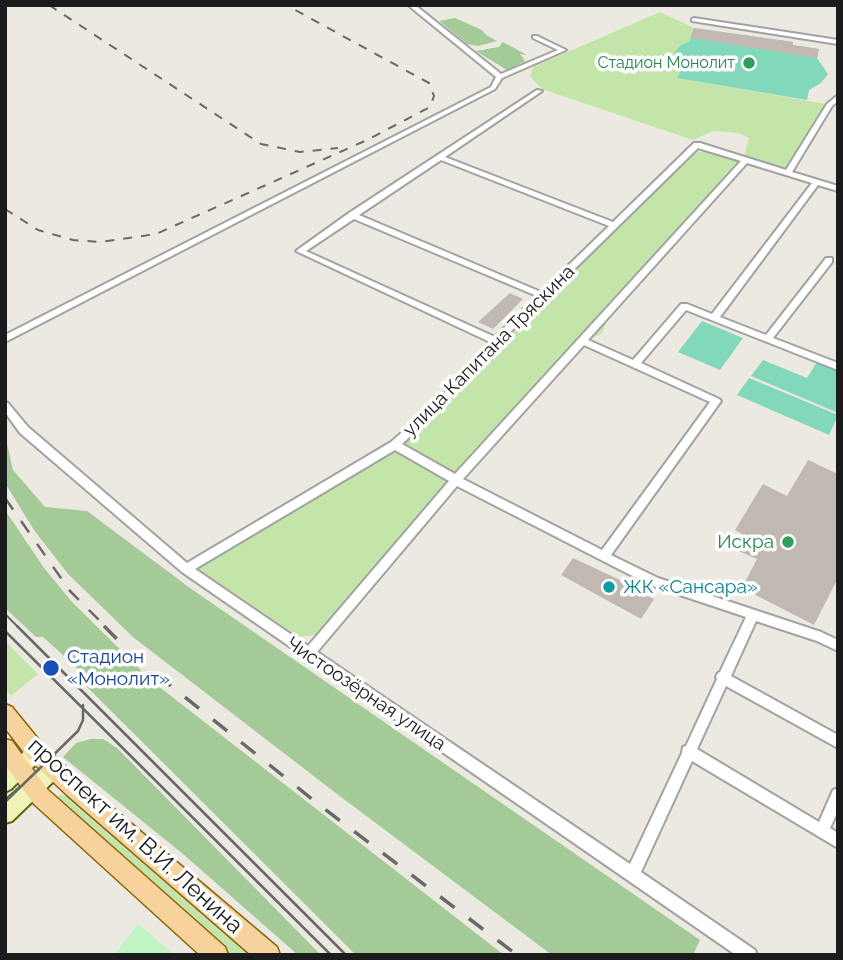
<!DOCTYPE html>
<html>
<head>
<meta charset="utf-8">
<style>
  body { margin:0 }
  #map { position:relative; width:843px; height:960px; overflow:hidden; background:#ece9e1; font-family:Raleway,sans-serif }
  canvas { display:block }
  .frame { position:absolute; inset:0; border:7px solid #1b1b1b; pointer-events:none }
</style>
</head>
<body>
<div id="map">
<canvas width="843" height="960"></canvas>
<div class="frame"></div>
</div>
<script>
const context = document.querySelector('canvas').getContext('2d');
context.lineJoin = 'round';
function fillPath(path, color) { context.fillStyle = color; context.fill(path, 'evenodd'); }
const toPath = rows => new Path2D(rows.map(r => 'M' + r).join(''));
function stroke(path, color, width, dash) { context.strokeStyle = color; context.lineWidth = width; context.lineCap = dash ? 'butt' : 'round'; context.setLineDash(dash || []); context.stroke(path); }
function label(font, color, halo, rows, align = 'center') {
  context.font = font + ' Raleway,sans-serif'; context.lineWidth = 7; context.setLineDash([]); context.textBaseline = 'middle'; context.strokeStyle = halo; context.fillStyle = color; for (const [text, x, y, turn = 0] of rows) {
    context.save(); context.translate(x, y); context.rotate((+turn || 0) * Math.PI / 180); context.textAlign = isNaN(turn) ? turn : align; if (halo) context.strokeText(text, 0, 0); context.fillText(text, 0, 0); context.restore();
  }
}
fillPath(toPath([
  [660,12,694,28,677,78,826,104,785,170,744,157,749,138,739,133,713,131,693,140,542,89,530,76,533,67],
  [708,151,742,162,614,304,602,333,586,341,322,634,299,637,197,568,397,447,498,342,691,153],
  [5,641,38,674,11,696,5,689],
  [61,794,65,796,248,955,227,955,56,799]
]), '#c4e5a9');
fillPath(toPath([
  [455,18,482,30,486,35,497,41,478,46,467,44,439,21],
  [503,42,527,55,520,54,525,61,507,70,476,51,499,47],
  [5,435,13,470,45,507,87,511,190,588,700,940,693,955,552,955,337,794,133,637,68,574,34,530,5,483],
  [5,510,44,568,73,603,153,682,504,955,356,955,81,681,86,676,43,637,36,637,5,608],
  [91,739,103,739,117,748,321,955,298,955,183,854,63,757,76,743]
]), '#a4ca98');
fillPath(toPath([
  [138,924,175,955,114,955]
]), '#bff5c5');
fillPath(toPath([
  [694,28,793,42,793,45,819,49,817,58,828,74,821,83,809,90,807,100,677,78,681,69,675,61,674,53,681,45,689,42],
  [702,321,743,338,720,370,678,352],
  [763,360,807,378,817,362,838,370,838,413,751,376],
  [749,378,838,415,829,435,737,395]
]), '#82d8ba');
fillPath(toPath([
  [694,28,793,42,792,45,819,49,817,58,691,38],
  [510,293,523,299,493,329,478,322],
  [808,460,838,474,838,578,814,625,742,588,757,559,734,549,742,534,735,530,763,484,787,496],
  [573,558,648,593,645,595,654,599,641,619,561,575]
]), '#c0b8b1');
const street = toPath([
  [408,5,415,5,501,74,558,50,533,38,533,36,537,36,566,50,502,78,495,89,5,342,5,335,491,87,496,77,408,5],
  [694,18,838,40,838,44,692,21,692,19,694,18],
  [537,90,542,91,445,157,613,222,694,143,700,143,786,170,827,104,838,95,838,101,832,106,792,172,838,186,838,191,818,185,720,317,766,335,826,258,832,258,832,262,773,338,838,363,838,370,686,310,641,363,719,399,721,401,611,555,658,578,821,632,838,640,838,651,817,641,756,621,731,676,838,735,838,748,726,686,697,749,819,822,833,790,838,788,838,811,830,828,838,833,838,848,692,761,641,872,755,950,757,955,736,955,182,572,20,433,5,412,5,402,8,403,28,427,187,563,391,442,436,403,490,342,296,251,349,213,537,90],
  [698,148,741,161,455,474,402,444,442,407,499,343,698,148],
  [441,160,609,226,541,292,359,215,441,160],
  [747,163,812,183,712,314,687,304,681,304,633,360,588,340,747,163],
  [354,219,537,296,495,337,306,251,354,219],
  [584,345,710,402,602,550,463,479,584,345],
  [395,450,449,481,308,646,195,569,395,450],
  [457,486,650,585,746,617,720,672,718,673,716,677,717,679,686,746,683,747,682,753,630,864,317,652,457,486]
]);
const secondary = toPath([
  [36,744,42,746,45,752,42,758,11,789,5,792,5,770,30,746,36,744],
  [54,760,60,763,63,769,60,775,12,821,5,823,5,801,48,763,54,760]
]);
const primary = toPath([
  [5,704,12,707,43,745,81,781,277,947,280,955,251,955,67,795,29,759,5,728,5,704],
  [5,739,12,741,48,790,225,947,228,955,200,955,34,804,5,765,5,739]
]);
stroke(street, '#a2a2a2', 4);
stroke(secondary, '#5c6a0a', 4);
stroke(primary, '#8a6408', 3);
fillPath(street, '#fff');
fillPath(secondary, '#eff5b6');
fillPath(primary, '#f6d39c');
stroke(toPath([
  [5,614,18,627]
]), '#696969', 2);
stroke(toPath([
  [17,626,346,955],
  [5,631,331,955],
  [5,802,78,731,83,720,83,705]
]), '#696969', 2.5);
stroke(toPath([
  [49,5,261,144,300,152,338,148],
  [5,209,38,230,73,240,100,242,156,234,367,140,430,107,434,96,429,83,286,5]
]), '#696969', 2, [9, 9]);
stroke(toPath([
  [5,498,70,591,106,627]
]), '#696969', 2.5, [14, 14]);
stroke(toPath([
  [104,626,136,658,322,807,517,955]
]), '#696969', 3.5, [18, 18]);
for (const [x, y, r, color] of [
  [749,63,7,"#2e9e5b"],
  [788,542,7,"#2e9e5b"],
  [609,587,7,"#0f9aa8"],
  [51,668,9,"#1a4fb4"]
]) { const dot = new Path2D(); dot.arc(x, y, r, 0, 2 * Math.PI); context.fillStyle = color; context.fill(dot); stroke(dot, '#fff', 2.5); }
label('16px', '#27864d', '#fff', [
  ["Стадион Монолит",735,63]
], 'right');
label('19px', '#1b1b1b', '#fff', [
  ["улица Капитана Тряскина",489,351,-45],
  ["Чистоозёрная улица",366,694,34]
]);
label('19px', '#27864d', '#fff', [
  ["Искра",774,542]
], 'right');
label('19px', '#0d838f', '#fff', [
  ["ЖК «Сансара»",623,587]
], 'left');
label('19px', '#164399', '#fff', [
  ["Стадион",67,657],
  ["«Монолит»",67,679]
], 'left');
label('23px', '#1b1b1b', '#fff', [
  ["проспект им. В.И. Ленина",135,836,42]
]);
</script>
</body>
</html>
